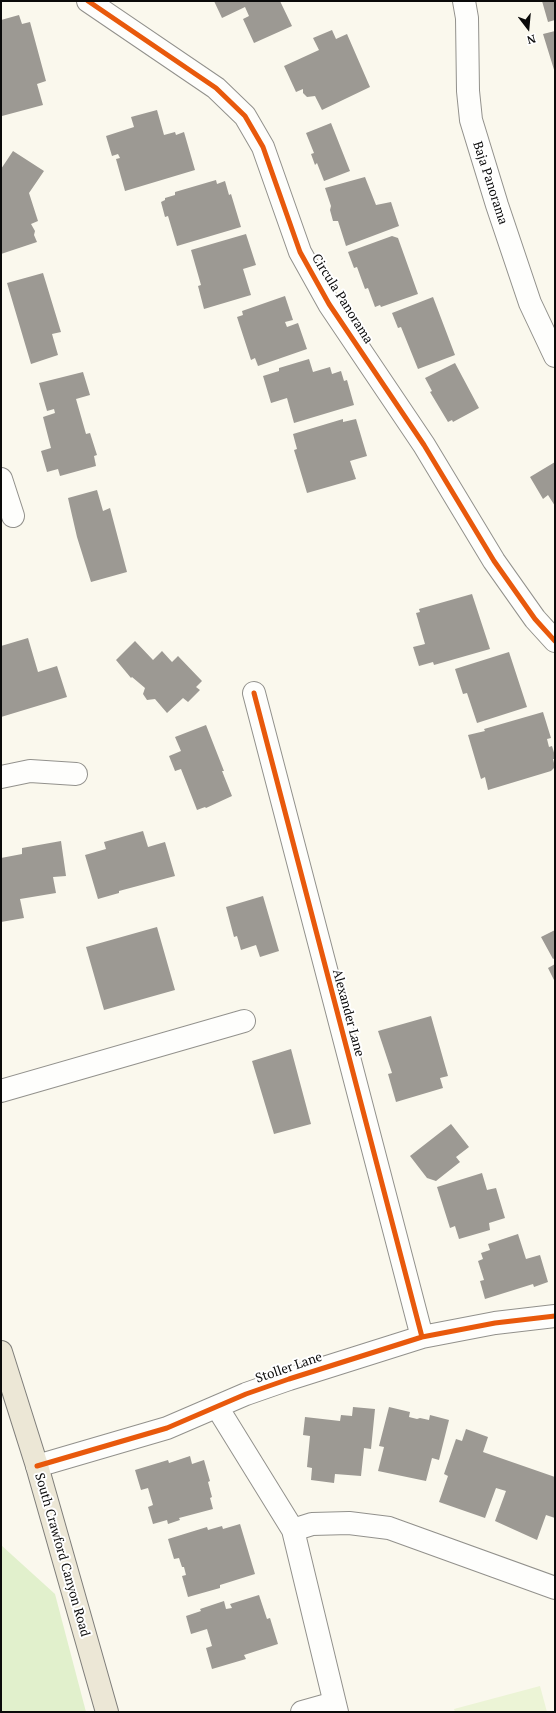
<!DOCTYPE html>
<html>
<head>
<meta charset="utf-8">
<style>
  body { margin:0 }
  #map { position:relative; width:556px; height:1713px; overflow:hidden; background:#faf8ed; font-family:"PT Serif",serif }
  canvas { display:block }
  .frame { position:absolute; inset:0; border:2px solid #0a0a0a; pointer-events:none }
  .north { position:absolute; left:508px; top:8px; width:40px; height:40px; -webkit-text-stroke:3px #fff; paint-order:stroke; rotate:164deg; font-size:11px; font-weight:700; line-height:16px; text-align:center; color:#0a0a0a }
  .north::after { content:''; display:block; margin:auto; width:14px; height:18px; background:#0a0a0a; clip-path:polygon(50% 0,100% 100%,50% 72%,0 100%) }
</style>
</head>
<body>
<div id="map">
<canvas width="556" height="1713"></canvas>
<div class="frame"></div>
<div class="north">N</div>
</div>
<script>
const context = document.querySelector('canvas').getContext('2d');
context.lineJoin = 'round';
function fillPath(path, color) { context.fillStyle = color; context.fill(path, 'evenodd'); }
const toPath = rows => new Path2D(rows.map(r => 'M' + r).join(''));
function stroke(path, color, width, dash) { context.strokeStyle = color; context.lineWidth = width; context.lineCap = dash ? 'butt' : 'round'; context.setLineDash(dash || []); context.stroke(path); }
function label(font, color, halo, rows, align = 'center') {
  context.font = font + ' "PT Serif",serif'; context.lineWidth = 4; context.setLineDash([]); context.textBaseline = 'middle'; context.strokeStyle = halo; context.fillStyle = color; for (const [text, x, y, turn = 0] of rows) {
    context.save(); context.translate(x, y); context.rotate((+turn || 0) * Math.PI / 180); context.textAlign = isNaN(turn) ? turn : align; if (halo) context.strokeText(text, 0, 0); context.fillText(text, 0, 0); context.restore();
  }
}
fillPath(toPath([
  [1,1545,55,1594,86,1712,1,1712]
]), '#e1f0cc');
fillPath(toPath([
  [540,1686,547,1712,455,1712,454,1709]
]), '#ecf4d6');
fillPath(toPath([
  [214,1,280,1,292,26,254,43,243,19,249,16,245,7,222,18],
  [542,1,555,1,555,20,548,22],
  [19,15,22,24,30,22,46,81,37,84,43,105,2,116,1,111,1,20],
  [332,30,336,39,347,34,370,87,322,110,315,96,307,97,303,93,303,89,296,92,284,66,319,50,313,38],
  [555,31,555,73,543,34],
  [157,110,164,135,175,132,176,135,184,132,195,170,125,191,116,159,120,158,118,154,112,156,106,136,134,127,131,117],
  [331,123,350,171,324,181,317,163,315,165,311,154,314,153,306,133],
  [13,151,44,171,29,193,38,221,31,224,35,231,34,235,37,242,1,254,1,169],
  [365,177,376,205,391,202,399,226,346,246,338,221,333,221,330,210,331,206,325,188],
  [216,180,217,184,225,181,229,195,231,194,241,227,177,246,168,216,165,217,161,202,165,200,165,198,175,195,175,192],
  [246,234,256,265,243,269,251,295,204,309,198,286,201,285,191,250],
  [392,236,398,238,418,294,381,307,380,305,375,307,368,288,365,289,357,267,354,268,348,252],
  [43,273,61,332,52,334,58,355,31,364,7,283],
  [285,296,293,320,285,322,287,327,298,323,307,349,258,366,255,358,251,360,237,317,243,315,242,311],
  [433,297,455,355,418,369,401,327,398,328,392,313],
  [309,359,313,372,330,367,332,374,341,371,344,381,347,380,354,405,294,423,287,398,271,403,263,376,279,371,279,368],
  [455,363,479,408,453,422,452,420,448,422,430,392,432,391,425,378],
  [83,372,90,395,76,399,86,434,90,433,97,455,94,456,96,466,60,476,58,469,47,472,41,451,51,448,43,417,55,413,54,409,47,411,39,383],
  [343,419,343,422,356,419,367,456,350,461,356,479,307,493,294,450,297,449,293,434],
  [555,462,555,506,548,495,543,499,530,477],
  [97,490,103,511,110,508,127,572,91,582,77,537,68,498],
  [472,594,490,649,434,665,433,662,419,666,413,647,425,644,416,613,420,612,419,609],
  [28,638,38,672,57,666,67,697,1,717,1,646],
  [135,641,153,660,162,651,172,662,178,656,202,681,196,687,200,690,188,702,183,698,167,713,155,699,147,700,143,694,145,688,132,677,131,678,116,660],
  [509,652,527,707,477,723,467,693,463,694,455,669],
  [543,712,551,738,547,739,549,747,552,746,555,756,555,759,553,759,555,767,551,771,488,790,485,777,481,779,468,735,485,731,484,729],
  [206,725,224,771,222,771,232,796,206,808,205,807,197,810,181,769,175,771,169,756,181,751,175,737],
  [143,831,148,847,165,842,175,876,119,891,119,893,98,899,85,855,106,849,104,842],
  [61,841,66,876,53,877,56,893,20,899,24,918,1,922,1,858,22,854,22,848],
  [263,896,279,951,260,957,256,945,241,950,237,936,234,937,226,907],
  [157,927,175,990,104,1010,86,947],
  [555,930,555,958,553,959,541,937],
  [555,964,555,982,548,968],
  [431,1016,448,1076,440,1078,443,1088,396,1102,388,1074,392,1073,378,1031],
  [291,1049,311,1124,274,1134,252,1061],
  [451,1124,469,1147,456,1157,460,1162,436,1181,427,1178,410,1156],
  [482,1173,487,1190,496,1188,505,1218,489,1223,490,1230,459,1239,455,1226,450,1228,437,1187],
  [518,1234,526,1259,540,1255,548,1282,534,1287,533,1284,485,1299,480,1281,484,1280,478,1261,483,1259,481,1253,490,1250,488,1244],
  [353,1407,375,1409,371,1449,364,1448,361,1476,335,1474,334,1483,311,1480,312,1468,307,1467,310,1436,303,1435,305,1417,340,1421,341,1415,352,1416],
  [389,1407,410,1412,409,1417,417,1419,420,1418,429,1420,430,1415,449,1420,439,1460,432,1458,426,1481,378,1471,384,1447,379,1446],
  [466,1429,488,1437,483,1452,555,1477,555,1518,546,1515,537,1540,495,1521,506,1491,496,1488,485,1518,439,1502,448,1476,444,1474,456,1439,462,1441],
  [190,1456,192,1464,204,1460,210,1481,208,1482,212,1497,210,1498,213,1509,179,1518,180,1520,168,1524,167,1520,153,1524,148,1507,153,1505,148,1488,141,1490,135,1470,168,1460,169,1463],
  [240,1524,255,1574,220,1585,220,1588,188,1597,182,1576,186,1575,184,1567,182,1567,179,1558,174,1559,168,1539,207,1527,208,1530,222,1526,223,1529],
  [259,1595,267,1619,270,1618,278,1644,244,1655,246,1659,212,1669,206,1648,212,1646,207,1629,191,1634,186,1616,201,1611,200,1609,224,1601,226,1609,232,1608,230,1604]
]), '#9c9993');
const minor = toPath([
  [88,1,216,88,245,116,263,147,300,252,329,304,424,445,494,561,535,619,555,641],
  [464,1,467,18,468,91,471,120,497,205,530,303,555,356],
  [1,479,13,516],
  [254,693,422,1337],
  [1,777,30,771,76,774],
  [1,1091,244,1021],
  [217,1407,293,1530,337,1712],
  [37,1466,167,1428,246,1394,289,1379,422,1337,495,1323,555,1316],
  [293,1530,312,1524,349,1523,389,1528,555,1588],
  [302,1712,334,1703]
]);
const major = toPath([
  [1,1352,37,1466,107,1712]
]);
stroke(minor, '#92918c', 24);
stroke(major, '#7f7e7a', 24);
stroke(minor, '#fefefc', 22);
stroke(major, '#ece7d6', 22);
stroke(toPath([
  [88,1,216,88,245,116,263,147,300,252,329,304,424,445,494,561,535,619,555,641],
  [254,693,422,1337],
  [37,1466,167,1428,246,1394,289,1379,422,1337,495,1323,555,1316]
]), '#e8590c', 5);
label('13px', '#0a0a0a', '#fff', [
  ["Baja Panorama",490,183,72],
  ["Circula Panorama",342,299,58],
  ["Alexander Lane",348,1013,75],
  ["Stoller Lane",289,1368,-19],
  ["South Crawford Canyon Road",62,1555,74]
]);
</script>
</body>
</html>
